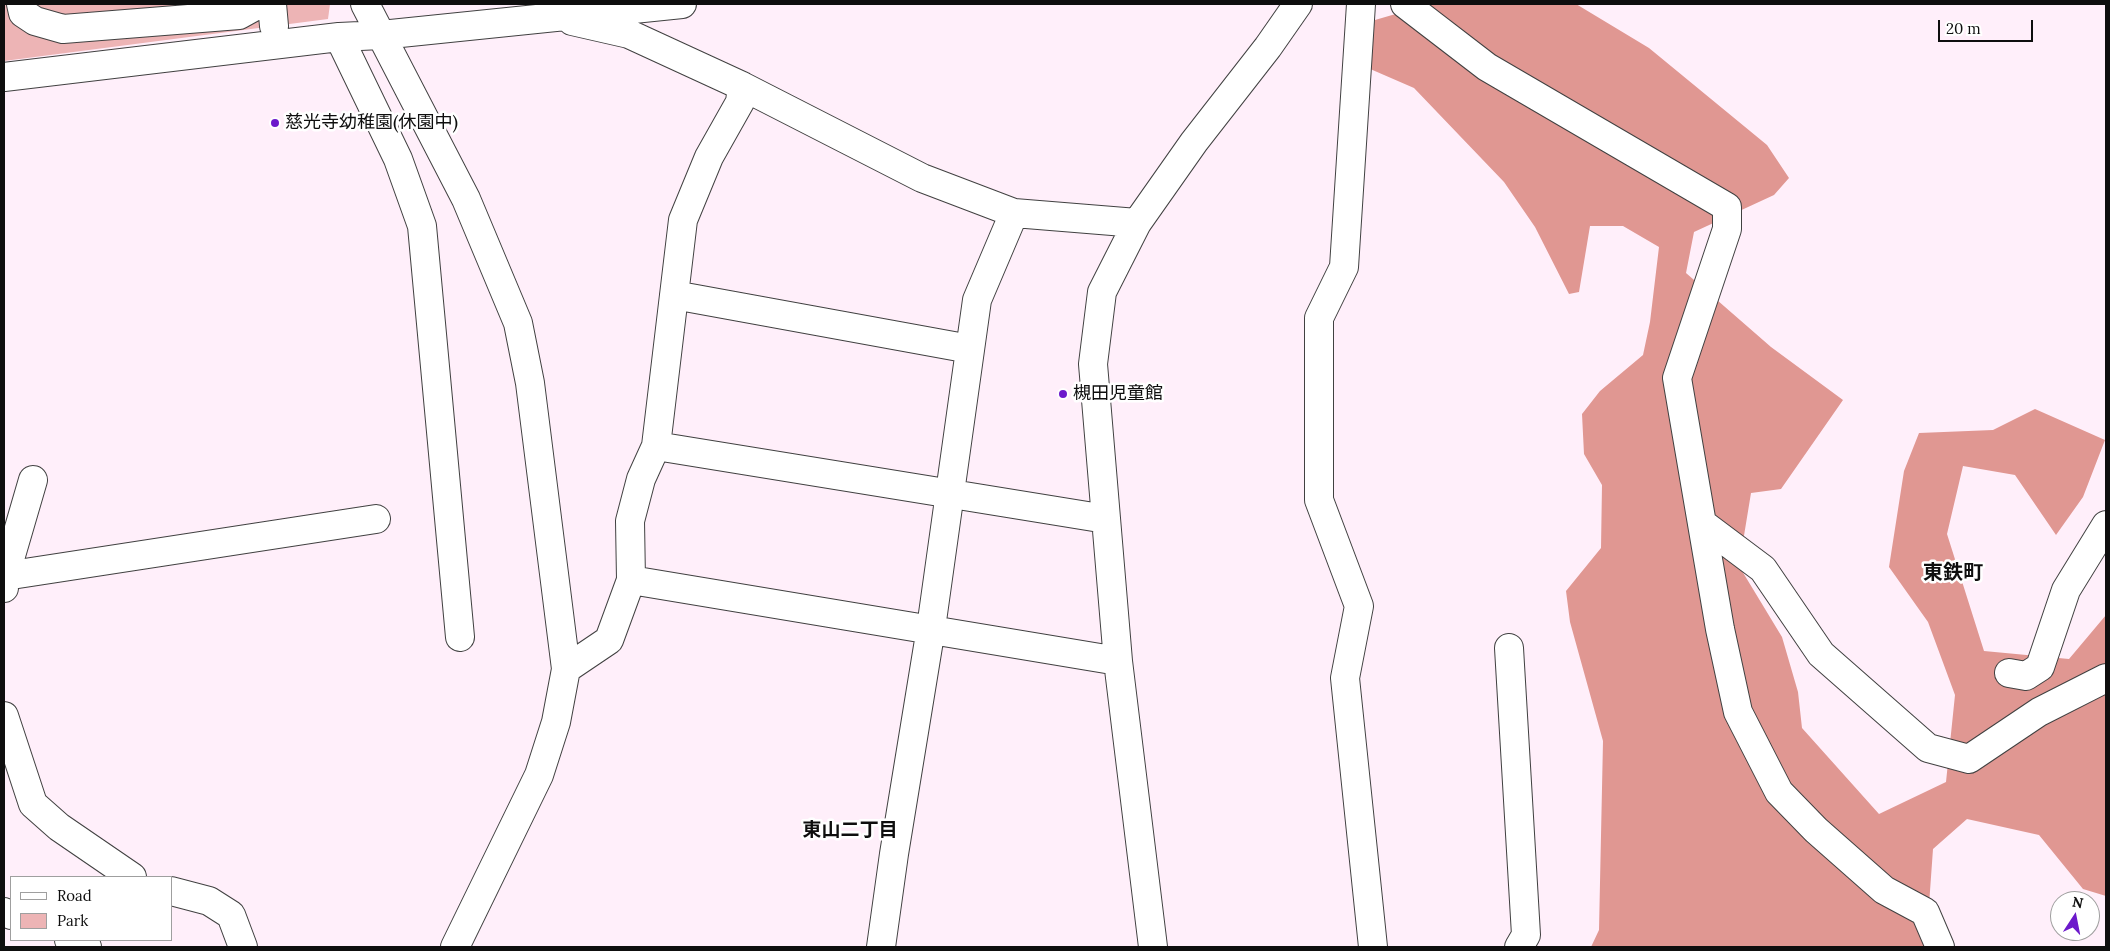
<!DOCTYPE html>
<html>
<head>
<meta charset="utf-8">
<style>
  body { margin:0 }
  #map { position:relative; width:2110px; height:951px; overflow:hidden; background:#ffeffa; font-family:Lora,serif }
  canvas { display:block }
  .frame { position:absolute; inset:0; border:5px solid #0e0e0e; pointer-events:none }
  .legend { position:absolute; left:10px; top:876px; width:162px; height:65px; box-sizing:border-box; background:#fff; border:1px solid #9f9f9f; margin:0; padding:6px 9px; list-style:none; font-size:15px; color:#0e0e0e }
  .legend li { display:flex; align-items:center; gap:10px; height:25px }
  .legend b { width:25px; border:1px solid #9f9f9f }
  .north { position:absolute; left:2050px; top:891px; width:50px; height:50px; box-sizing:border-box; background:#fff; border:1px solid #9f9f9f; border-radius:50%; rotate:11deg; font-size:14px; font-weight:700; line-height:20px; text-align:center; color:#0e0e0e }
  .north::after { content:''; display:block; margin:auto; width:18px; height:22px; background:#6c19cb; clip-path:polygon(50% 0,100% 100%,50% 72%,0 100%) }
  .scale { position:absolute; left:1938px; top:20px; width:95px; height:22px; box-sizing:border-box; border:2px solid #0e0e0e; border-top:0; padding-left:6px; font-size:15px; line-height:18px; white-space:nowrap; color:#0e0e0e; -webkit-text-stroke:4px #fff; paint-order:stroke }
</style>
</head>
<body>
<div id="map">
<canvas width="2110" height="951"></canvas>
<div class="frame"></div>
<ul class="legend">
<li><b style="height:6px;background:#fff"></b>Road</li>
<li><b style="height:14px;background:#edb4b5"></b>Park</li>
</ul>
<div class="north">N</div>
<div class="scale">20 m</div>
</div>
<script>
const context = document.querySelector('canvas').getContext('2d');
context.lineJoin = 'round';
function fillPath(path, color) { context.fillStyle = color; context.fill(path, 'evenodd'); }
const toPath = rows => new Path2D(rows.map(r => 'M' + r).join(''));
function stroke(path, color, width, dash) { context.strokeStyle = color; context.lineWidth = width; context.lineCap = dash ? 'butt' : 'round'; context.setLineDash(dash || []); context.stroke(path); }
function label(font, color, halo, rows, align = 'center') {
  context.font = font + ' Lora,"Noto Sans JP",serif'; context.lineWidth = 5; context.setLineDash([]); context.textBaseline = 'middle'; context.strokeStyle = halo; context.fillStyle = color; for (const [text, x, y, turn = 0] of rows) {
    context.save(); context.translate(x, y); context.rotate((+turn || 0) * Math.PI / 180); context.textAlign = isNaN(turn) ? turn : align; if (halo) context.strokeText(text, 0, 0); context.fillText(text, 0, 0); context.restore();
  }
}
fillPath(toPath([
  [4,4,330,4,328,19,4,61]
]), '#edb4b5');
fillPath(toPath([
  [1430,4,1576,4,1649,48,1767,145,1789,178,1774,195,1694,232,1686,273,1771,347,1843,400,1781,489,1751,493,1739,566,1782,637,1798,692,1802,728,1879,814,1946,782,1955,695,1928,622,1889,567,1904,471,1919,433,1993,430,2035,409,2105,440,2083,497,2056,535,2015,475,1963,466,1947,534,1984,651,2069,659,2106,615,2106,896,2083,889,2039,835,1967,819,1933,849,1926,947,1591,947,1599,930,1603,741,1570,622,1566,591,1601,548,1602,485,1584,454,1582,414,1600,391,1643,355,1650,322,1659,247,1623,226,1590,226,1579,292,1569,294,1535,227,1504,182,1414,88,1361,65,1375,20]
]), '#e09792');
const minor = toPath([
  [21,4,23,13,35,21,63,29,239,15,259,4],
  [272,4,274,26],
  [365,4,466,199,518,323,530,383,566,669,556,722,539,775,455,947],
  [1361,4,1344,267,1319,318,1319,500,1359,606,1345,678,1373,947],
  [1405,4,1487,67,1727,207,1727,229,1677,378,1720,629,1738,712,1779,792,1816,830,1884,890,1925,912,1940,947],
  [572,21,629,34,742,86,922,178,1014,213,1137,223],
  [339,37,398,159,422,226,460,637],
  [4,77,339,37,381,35,682,4],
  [674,295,970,349],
  [656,446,1106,519],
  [1703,524,1763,569,1821,654,1928,748,1969,759,2039,712,2106,678],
  [5,576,376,519],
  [631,580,1118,661],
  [4,588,5,576,33,480],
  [1509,648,1526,935,1519,947],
  [566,669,609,640,631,580,630,521,641,479,656,446,683,220,709,157,740,102,742,86],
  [2009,673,2026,676,2040,667,2066,590,2106,525],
  [4,716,33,804,59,827,132,877],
  [171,891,209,901,231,915,243,947],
  [4,912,11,915],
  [69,940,87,947],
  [881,947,894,854,931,628,977,300,1014,213],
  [1153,947,1118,661,1093,364,1102,292,1137,223,1194,142,1268,47,1298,4]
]);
stroke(minor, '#414141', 30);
stroke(minor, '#fff', 28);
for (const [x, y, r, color] of [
  [275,123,5,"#6c19cb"],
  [1063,394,5,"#6c19cb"]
]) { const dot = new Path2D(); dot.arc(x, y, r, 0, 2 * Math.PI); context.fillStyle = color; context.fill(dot); stroke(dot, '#fff', 2); }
label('18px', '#0e0e0e', '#fff', [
  ["慈光寺幼稚園(休園中)",285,123],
  ["槻田児童館",1073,394]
], 'left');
label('bold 19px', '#0e0e0e', '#fff', [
  ["東山二丁目",850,831]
]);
label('bold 20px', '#0e0e0e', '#fff', [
  ["東鉄町",1953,573]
]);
</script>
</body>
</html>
